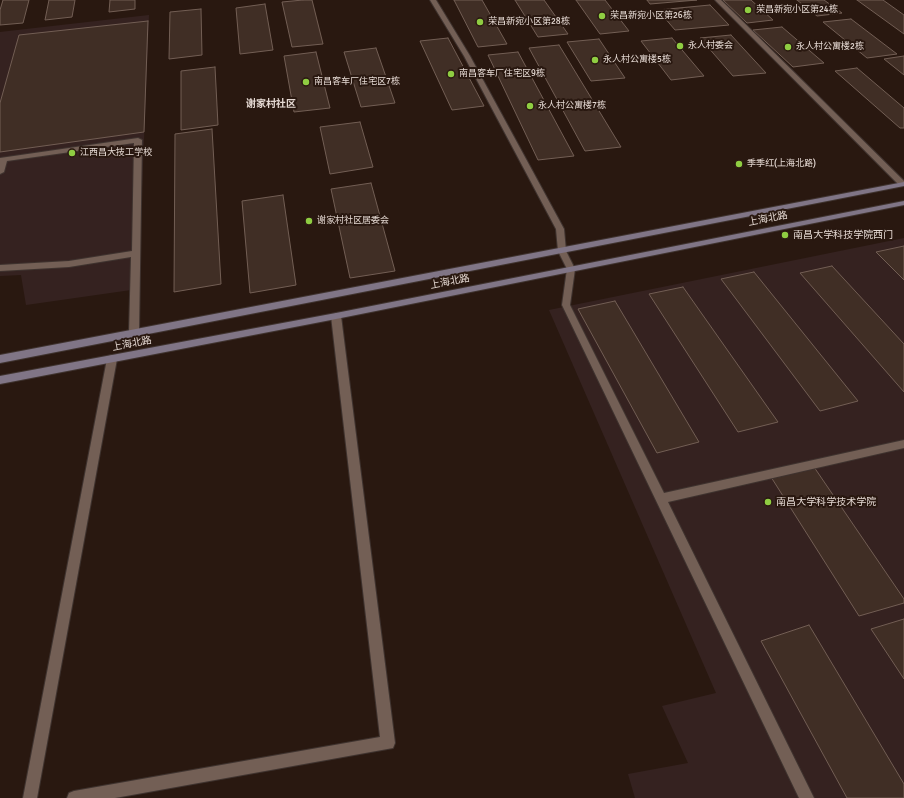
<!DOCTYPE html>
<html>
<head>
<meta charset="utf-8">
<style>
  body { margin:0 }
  canvas { display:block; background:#291810 }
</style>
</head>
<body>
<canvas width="904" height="798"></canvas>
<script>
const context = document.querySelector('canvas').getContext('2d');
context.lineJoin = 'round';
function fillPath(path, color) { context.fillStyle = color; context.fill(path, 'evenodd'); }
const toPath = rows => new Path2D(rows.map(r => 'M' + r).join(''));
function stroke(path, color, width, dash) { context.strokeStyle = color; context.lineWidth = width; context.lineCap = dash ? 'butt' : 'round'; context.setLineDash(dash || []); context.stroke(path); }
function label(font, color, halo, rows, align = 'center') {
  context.font = font + ' Signika,"Noto Sans SC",sans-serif'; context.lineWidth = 4; context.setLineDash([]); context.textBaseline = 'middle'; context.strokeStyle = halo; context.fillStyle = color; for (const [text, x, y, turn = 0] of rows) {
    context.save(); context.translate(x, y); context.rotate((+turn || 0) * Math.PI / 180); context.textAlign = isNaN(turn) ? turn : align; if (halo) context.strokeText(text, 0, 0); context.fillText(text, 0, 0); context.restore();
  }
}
fillPath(toPath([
  [149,15,138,289,26,305,21,275,0,276,0,32],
  [904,238,904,798,635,798,628,774,688,763,662,706,716,693,549,310]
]), '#352220');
const building = toPath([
  [3,0,29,0,23,23,0,25,0,10,3,0],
  [49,0,75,0,72,17,45,20,49,0],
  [110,0,135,0,135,9,109,12,110,0],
  [303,0,312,0,323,44,292,47,282,2,303,0],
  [454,0,482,0,507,44,478,47,454,0],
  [515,0,544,0,568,34,538,37,515,0],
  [576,0,605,0,629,31,600,34,576,0],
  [647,0,697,0,650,4,647,0],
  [723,0,751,0,773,20,747,23,723,0],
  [797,0,824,0,842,13,817,16,797,0],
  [857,0,883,0,904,15,904,34,857,0],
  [265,4,273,50,240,54,236,8,265,4],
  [710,5,729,25,675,30,658,10,710,5],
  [201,9,202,55,169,59,170,12,201,9],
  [851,19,897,54,867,58,823,22,851,19],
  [148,21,144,132,0,152,0,103,19,35,148,21],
  [782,27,824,63,793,67,753,30,782,27],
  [731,35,766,73,733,76,700,38,731,35],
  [448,38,484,106,452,110,420,41,448,38],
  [672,38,704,76,671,80,641,41,672,38],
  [599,39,625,78,591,81,567,42,599,39],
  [559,45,621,147,585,151,529,48,559,45],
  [376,48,395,103,361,107,344,52,376,48],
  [316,52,330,108,294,112,284,56,316,52],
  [518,52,574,156,538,160,488,55,518,52],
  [904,56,904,75,884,59,904,56],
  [215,67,218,125,181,130,181,71,215,67],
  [857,68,904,108,904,128,900,128,835,71,857,68],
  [360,122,373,167,330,174,320,127,360,122],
  [212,129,221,284,174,292,175,134,212,129],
  [371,183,395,271,350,278,331,189,371,183],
  [283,195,296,285,250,293,242,201,283,195],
  [904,246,904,280,876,252,904,246],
  [832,266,904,344,904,392,800,273,832,266],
  [754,272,858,401,820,411,721,279,754,272],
  [683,287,778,422,738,432,649,294,683,287],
  [615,301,699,442,657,453,578,309,615,301],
  [814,467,904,599,904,603,859,616,771,477,814,467],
  [904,619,904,679,871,629,904,619],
  [809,625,904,784,904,798,847,798,761,641,809,625]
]);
fillPath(building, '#402e25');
stroke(building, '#725e54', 1);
const lane = toPath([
  [430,0,436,0,470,56,564,229,566,251,575,269,570,305,664,493,904,440,904,448,668,502,814,798,799,798,562,305,567,269,558,251,556,229,464,56,430,0],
  [715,0,721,0,904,181,904,186,900,186,715,0],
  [138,138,142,140,139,333,134,336,129,333,131,257,69,267,0,271,0,265,69,261,132,251,134,143,7,161,4,172,0,174,0,158,138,138],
  [336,313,341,316,395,743,393,748,115,798,67,798,69,793,74,791,380,737,331,316,336,313],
  [112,355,115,356,117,359,37,798,23,798,107,359,109,356,112,355]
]);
const secondary = toPath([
  [904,182,904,186,0,363,0,355,904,182],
  [904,201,904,205,336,319,0,384,0,376,336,313,904,201]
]);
stroke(lane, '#3f332f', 2);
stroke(secondary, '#3f332f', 2);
fillPath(lane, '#735f55');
fillPath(secondary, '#807586');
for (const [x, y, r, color] of [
  [748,10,4,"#8fcd42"],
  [602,16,4,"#8fcd42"],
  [480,22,4,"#8fcd42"],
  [680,46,4,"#8fcd42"],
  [788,47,4,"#8fcd42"],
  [595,60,4,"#8fcd42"],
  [451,74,4,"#8fcd42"],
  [306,82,4,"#8fcd42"],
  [530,106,4,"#8fcd42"],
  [72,153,4,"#8fcd42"],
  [739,164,4,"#8fcd42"],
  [309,221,4,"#8fcd42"],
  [785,235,4,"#8fcd42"],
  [768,502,4,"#8fcd42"]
]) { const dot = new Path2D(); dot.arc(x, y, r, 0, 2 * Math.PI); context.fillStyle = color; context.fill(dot); stroke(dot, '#291810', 1.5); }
label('9px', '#e5d9d3', '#291810', [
  ["荣昌新宛小区第24栋",756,10],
  ["荣昌新宛小区第26栋",610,16],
  ["荣昌新宛小区第28栋",488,22],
  ["永人村委会",688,46],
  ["永人村公寓楼2栋",796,47],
  ["永人村公寓楼5栋",603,60],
  ["南昌客车厂住宅区9栋",459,74],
  ["南昌客车厂住宅区7栋",314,82],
  ["永人村公寓楼7栋",538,106],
  ["江西昌大技工学校",80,153],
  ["季季红(上海北路)",747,164],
  ["谢家村社区居委会",317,221]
], 'left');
label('bold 10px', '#e5d9d3', '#291810', [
  ["谢家村社区",271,104]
]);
label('10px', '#e5d9d3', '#291810', [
  ["上海北路",768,219,-11],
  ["上海北路",450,282,-11],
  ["上海北路",132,344,-11]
]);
label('10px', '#e5d9d3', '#291810', [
  ["南昌大学科技学院西门",793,235],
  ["南昌大学科学技术学院",776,502]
], 'left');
</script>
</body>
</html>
